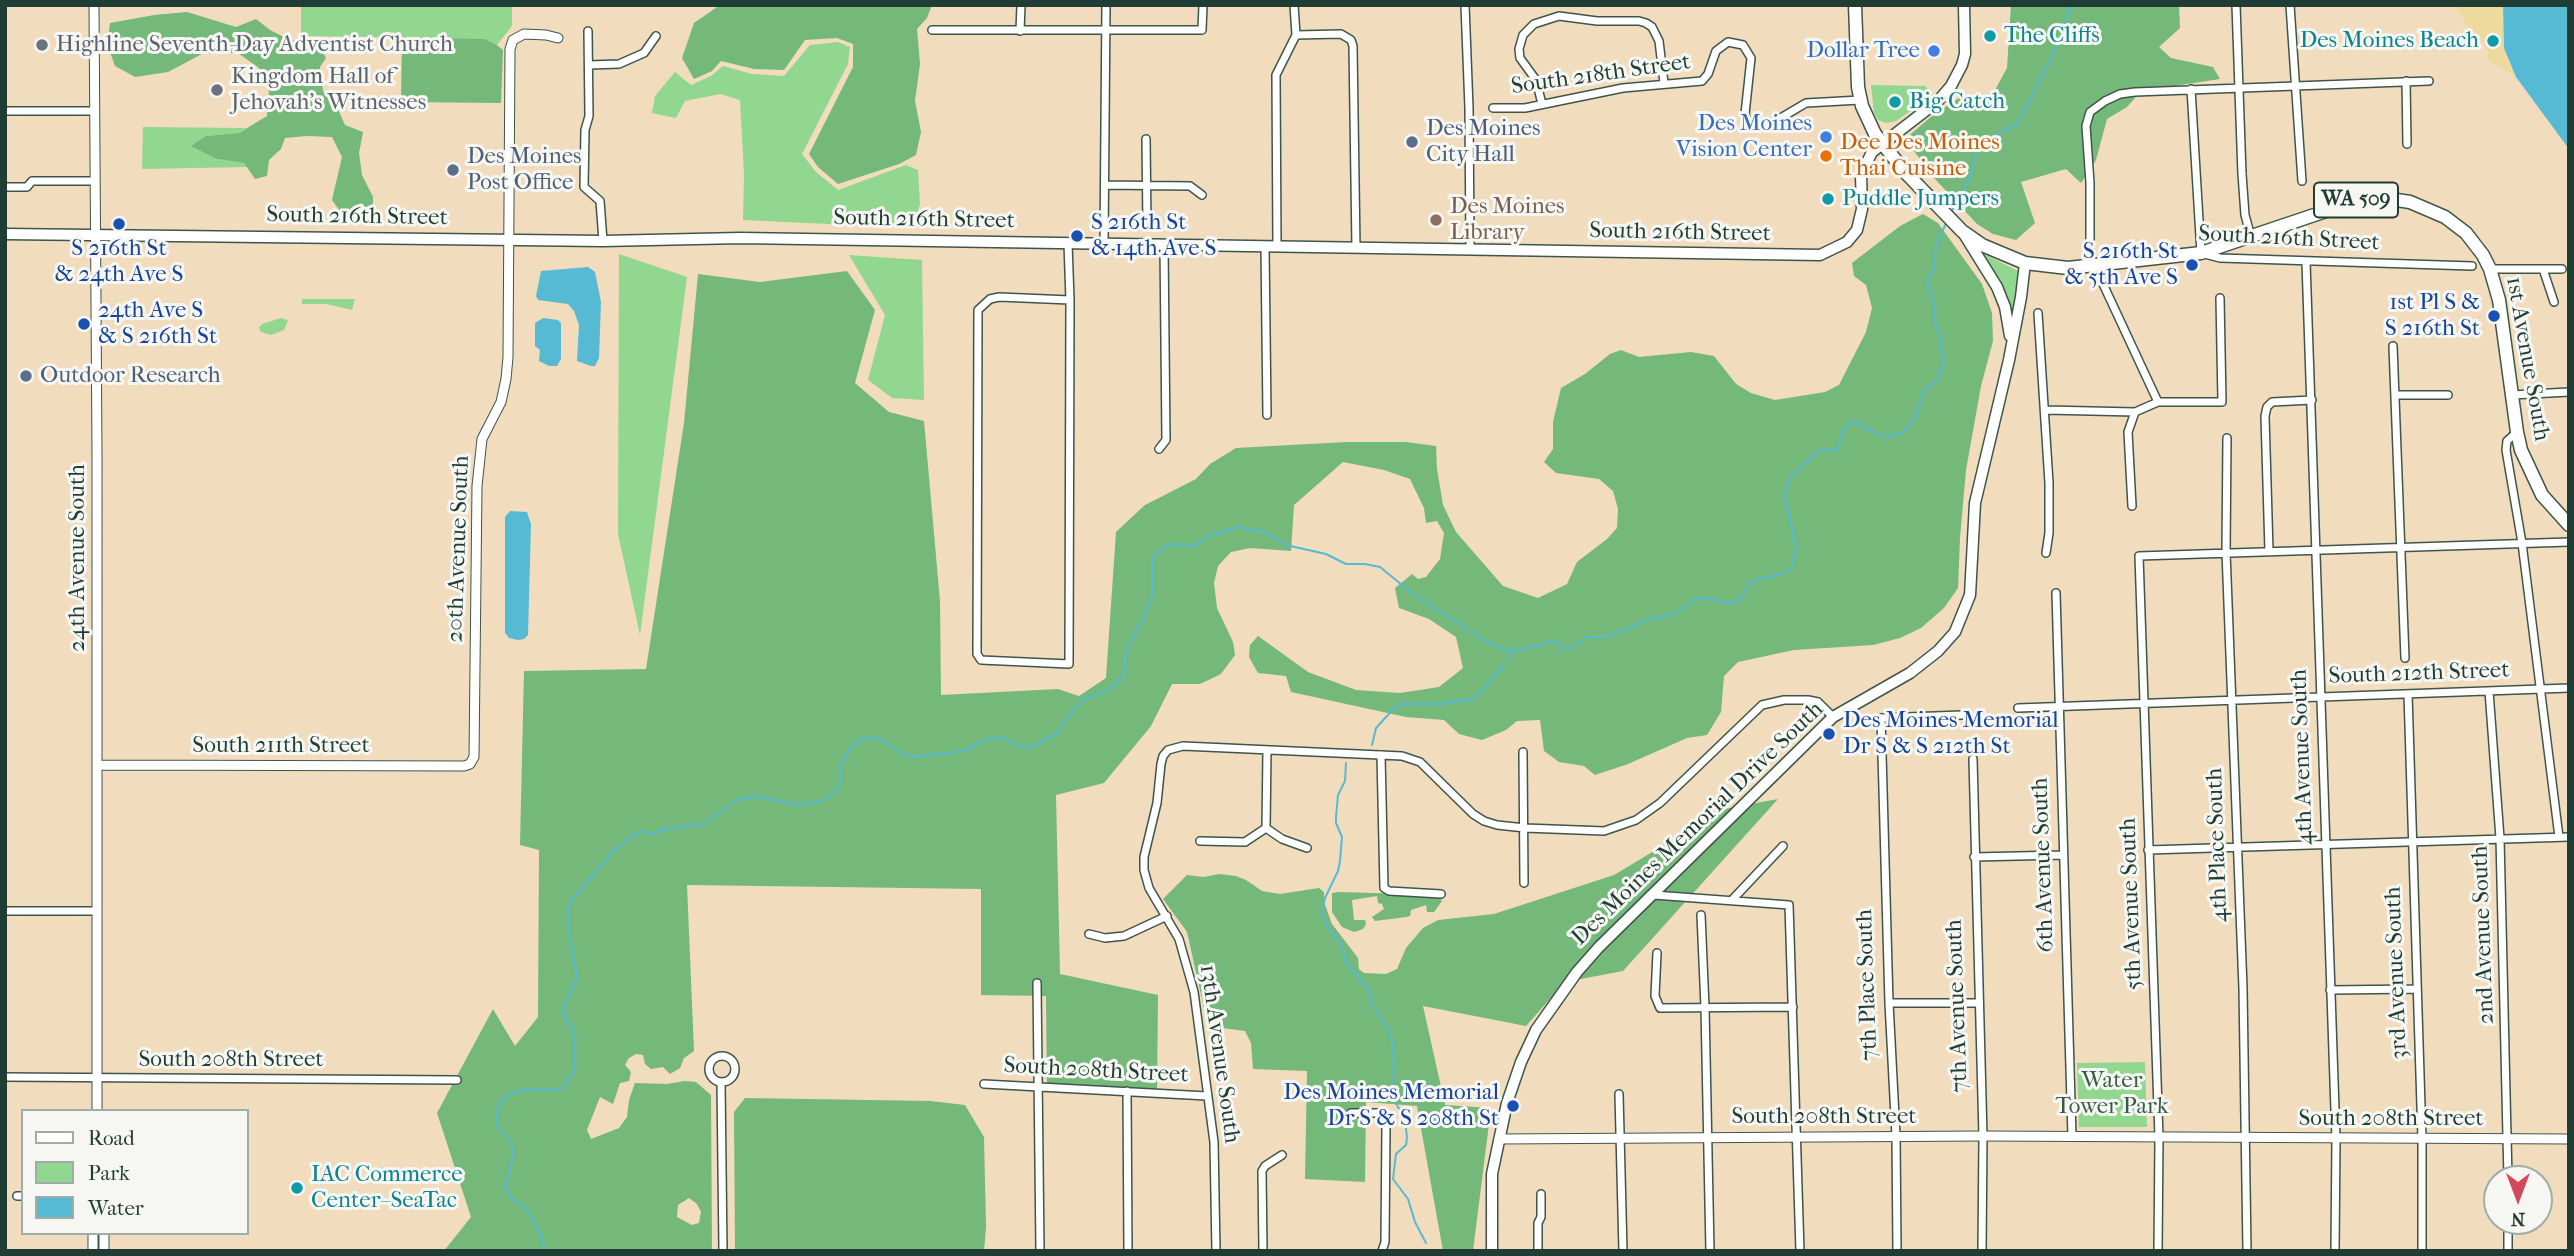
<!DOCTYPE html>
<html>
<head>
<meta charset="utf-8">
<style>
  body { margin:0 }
  #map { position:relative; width:2574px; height:1256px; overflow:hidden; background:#f1dcbd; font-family:"IM FELL French Canon",serif }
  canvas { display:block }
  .frame { position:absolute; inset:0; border:7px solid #1f3d34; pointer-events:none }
  .legend { position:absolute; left:21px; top:1109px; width:228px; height:126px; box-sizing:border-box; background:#f6f6f2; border:2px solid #a0aca6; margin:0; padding:9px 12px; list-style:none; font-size:21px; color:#1f3d34 }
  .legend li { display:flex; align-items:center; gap:14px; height:35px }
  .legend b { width:35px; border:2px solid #a0aca6 }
  .north { position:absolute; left:2483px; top:1165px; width:70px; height:70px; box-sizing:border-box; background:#f6f6f2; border:2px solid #a0aca6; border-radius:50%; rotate:180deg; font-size:19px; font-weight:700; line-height:28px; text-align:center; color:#1f3d34 }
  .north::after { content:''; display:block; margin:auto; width:24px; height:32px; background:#d1495b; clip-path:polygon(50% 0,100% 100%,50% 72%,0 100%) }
</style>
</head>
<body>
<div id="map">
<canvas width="2574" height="1256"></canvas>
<div class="frame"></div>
<ul class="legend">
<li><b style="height:9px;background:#fff"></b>Road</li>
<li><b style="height:19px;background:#91d790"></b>Park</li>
<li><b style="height:19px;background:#56bad4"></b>Water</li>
</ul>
<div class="north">N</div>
</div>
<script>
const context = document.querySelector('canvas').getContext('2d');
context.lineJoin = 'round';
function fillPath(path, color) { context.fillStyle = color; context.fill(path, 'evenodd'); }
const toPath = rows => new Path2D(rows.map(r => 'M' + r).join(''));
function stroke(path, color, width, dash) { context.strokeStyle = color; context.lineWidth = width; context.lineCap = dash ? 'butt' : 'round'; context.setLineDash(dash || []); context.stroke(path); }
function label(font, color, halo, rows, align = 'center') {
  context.font = font + ' "IM FELL French Canon",serif'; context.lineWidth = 6; context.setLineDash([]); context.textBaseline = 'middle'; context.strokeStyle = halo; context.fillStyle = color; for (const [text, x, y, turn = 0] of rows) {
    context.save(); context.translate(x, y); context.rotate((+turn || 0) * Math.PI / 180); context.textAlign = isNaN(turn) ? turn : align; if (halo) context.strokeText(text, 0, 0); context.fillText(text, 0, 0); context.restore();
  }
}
fillPath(toPath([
  [301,5,512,5,512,26,497,45,485,39,301,36],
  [838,42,850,47,848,64,802,154,816,172,838,190,906,165,918,170,920,204,913,228,743,220,744,175,740,100,720,94,685,101,676,118,652,113,655,96,675,72,691,85,711,76,723,66,752,74,784,76,810,45],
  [1871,85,1925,86,1933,95,1896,121,1886,123,1878,120,1874,113],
  [143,127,246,128,239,133,206,136,217,159,244,163,247,167,142,169],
  [1980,252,2018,271,2012,326],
  [619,254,687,277,640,635,618,534],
  [849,255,922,260,924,400,892,398,868,380,885,315],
  [302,299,355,299,352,310,326,304,302,304],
  [281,318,288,320,284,330,271,335,261,332,259,328,262,324],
  [2145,1062,2147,1127,2079,1127,2077,1063]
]), '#91d790');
fillPath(toPath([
  [720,5,932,5,927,18,917,29,920,64,915,101,921,132,916,155,899,164,838,184,818,167,809,154,853,67,853,44,837,38,805,40,784,70,754,69,721,61,712,71,694,79,682,58,694,23],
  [2011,5,2179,5,2180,28,2159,47,2171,58,2213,67,2220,79,2141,91,2127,107,2107,119,2096,160,2081,183,2066,169,2021,182,2035,223,2016,240,1993,234,1977,224,1935,179,1905,139,1932,116,1962,96,1980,98,1995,90,2007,68],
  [187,12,236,27,256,19,270,30,290,40,318,43,326,58,320,67,323,91,337,107,345,125,363,132,359,153,362,175,373,197,373,215,356,219,342,214,332,200,342,157,332,137,307,136,285,138,281,149,269,160,267,176,255,179,244,163,217,159,191,146,206,136,239,133,267,116,269,92,259,68,238,53,202,54,168,72,135,77,115,66,107,44,110,23,154,15],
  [402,37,485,39,497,45,503,50,501,103,401,102],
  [1923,214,1938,223,1982,284,1992,313,1993,341,1981,386,1966,470,1960,538,1958,588,1944,608,1921,628,1900,638,1873,645,1794,650,1738,662,1724,676,1721,712,1707,735,1687,738,1628,764,1595,775,1584,766,1559,762,1544,751,1540,720,1517,721,1506,730,1482,740,1459,734,1444,720,1406,717,1291,692,1286,676,1258,673,1249,657,1250,645,1258,636,1308,672,1356,690,1400,693,1439,687,1463,668,1456,637,1429,619,1399,608,1395,588,1412,574,1418,579,1426,577,1440,559,1444,533,1437,521,1426,523,1424,508,1410,479,1384,470,1343,462,1294,505,1291,551,1250,548,1231,552,1218,566,1214,583,1217,608,1233,642,1235,655,1221,674,1200,684,1172,684,1151,726,1104,783,1056,795,1060,974,1158,995,1157,1092,1047,1088,1046,996,981,995,981,889,687,885,694,1051,684,1058,680,1068,670,1074,663,1067,651,1069,645,1064,643,1055,636,1054,629,1058,625,1065,631,1072,629,1081,620,1083,613,1104,600,1097,587,1130,591,1139,619,1128,627,1117,629,1100,635,1083,667,1084,685,1081,696,1082,711,1095,712,1251,444,1251,471,1217,437,1113,493,1009,515,1046,538,1017,539,850,520,845,524,671,646,669,684,423,698,274,760,282,847,271,875,310,855,383,889,412,924,421,940,601,941,695,1058,689,1079,696,1106,678,1116,532,1145,505,1196,479,1210,464,1236,448,1346,442,1406,442,1436,446,1437,469,1443,505,1456,532,1503,586,1538,598,1567,584,1577,562,1607,539,1617,528,1618,509,1613,491,1599,479,1556,473,1544,462,1553,449,1553,422,1561,388,1585,374,1610,354,1621,350,1639,357,1691,352,1714,356,1736,384,1751,393,1775,400,1825,392,1839,385,1866,332,1872,308,1866,285,1854,276,1852,263,1900,226],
  [689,1198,697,1204,701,1212,699,1223,692,1225,677,1217,678,1205],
  [1778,799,1623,971,1565,982,1526,1026,1423,1006,1445,1105,1491,1108,1473,1251,1443,1251,1417,1106,1366,1102,1365,1182,1305,1179,1307,1071,1253,1069,1251,1043,1245,1031,1208,1026,1187,932,1163,899,1187,875,1203,877,1220,874,1236,876,1246,880,1262,891,1280,894,1319,888,1324,892,1324,902,1332,924,1358,958,1359,969,1364,973,1386,974,1397,969,1406,948,1423,928,1438,920,1494,914,1614,875,1724,809],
  [1339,892,1438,895,1442,901,1434,912,1427,912,1426,905,1411,910,1410,916,1406,917,1375,921,1372,917,1384,909,1382,904,1378,903,1377,896,1352,900,1354,920,1365,920,1366,924,1363,929,1354,932,1342,927,1332,912,1332,893],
  [745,1098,930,1101,965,1105,984,1137,986,1227,984,1251,735,1251,734,1112]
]), '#74b87a');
fillPath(toPath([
  [2455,5,2503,5,2504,48,2516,77,2488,60,2488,52,2478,33,2472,34]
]), '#eeda9e');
fillPath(toPath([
  [2503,5,2569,5,2569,149,2516,77,2504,48],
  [588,267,595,272,601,302,599,358,595,366,591,366,577,361,579,325,574,311,568,304,538,300,536,296,541,271],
  [543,318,558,320,561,323,561,359,557,366,549,366,539,361,540,350,535,346,535,323],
  [510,511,527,512,531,524,528,635,524,639,518,640,509,638,505,633,505,517]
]), '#56bad4');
stroke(toPath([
  [1951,213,1970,177,1976,154,1982,145,2002,131,2015,126,2018,123,2059,42,2065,30,2067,15,2073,5],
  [1507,661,1513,653],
  [1372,745,1376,728,1398,704,1441,704,1474,699,1504,665],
  [1346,763,1345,781,1338,795,1336,817,1336,823,1342,837,1340,861,1338,871,1325,898,1322,913,1325,923,1342,946,1346,962,1369,990,1372,1004,1390,1032,1394,1055,1393,1099,1405,1118,1407,1138,1406,1145,1396,1154,1393,1179,1408,1199,1415,1222,1426,1243],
  [544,1251,542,1238,531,1216,524,1207,511,1198,505,1186,511,1167,513,1146,497,1125,496,1114,502,1100,510,1094,528,1089,549,1090,563,1088,572,1075,575,1067,575,1040,571,1025,565,1018,563,1009,577,977,568,929,569,906,573,898,615,850,635,834,641,831,652,834,665,829,704,824,737,800,754,796,798,805,822,801,837,790,841,780,840,768,847,753,859,740,867,738,879,738,904,755,913,757,964,751,984,740,1001,737,1015,745,1031,747,1056,734,1081,701,1108,690,1123,677,1127,647,1145,616,1152,595,1152,562,1156,554,1169,544,1195,545,1211,535,1239,527,1265,532,1286,545,1326,554,1346,564,1365,564,1380,567,1413,594,1487,642,1506,651,1527,649,1555,640,1562,648,1569,649,1588,637,1607,637,1647,620,1675,614,1696,599,1710,598,1729,604,1738,601,1752,581,1782,574,1791,569,1793,564,1796,546,1785,499,1786,486,1791,477,1814,455,1820,451,1838,449,1843,430,1850,423,1855,422,1881,436,1893,436,1903,432,1913,422,1924,391,1939,378,1943,364,1940,336,1935,322,1935,307,1927,282,1934,267,1936,246,1947,221]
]), '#56bad4', 2);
const minor = toPath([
  [1465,5,1469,108,1470,250],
  [2236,5,2242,174,2245,215,2251,237],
  [2290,5,2302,181],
  [932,30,1202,30,1203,5],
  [588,31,589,116,585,130,584,187,600,201,603,241],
  [1020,31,1021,5],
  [1296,35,1341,34,1351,40,1353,46,1356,248],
  [589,65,619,64,644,53,656,36],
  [2406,81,2407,144],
  [2191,89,2201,253,2220,258,2472,266],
  [1542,104,1536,80,1520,58,1519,49,1523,35,1534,24,1559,16,1597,21,1639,21,1646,23,1652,27,1659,41,1664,83],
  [1493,108,1525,108,1623,88,1702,81,1708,74,1716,51,1728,42,1743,45,1751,58,1745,114,1747,121,1756,128,1767,126,1806,103,1860,100],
  [5,111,94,111],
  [1146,139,1147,226],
  [1105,185,1190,186,1202,195],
  [5,187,27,187,32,181,94,181],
  [1068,243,1070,300,1069,664,981,660,977,654,978,310,990,299,999,297,1070,300],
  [1104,244,1106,5],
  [1265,247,1267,415],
  [1277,247,1276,75,1296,35,1294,5],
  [2306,262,2336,1139,2335,1251],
  [2490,269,2562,269],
  [2543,269,2554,302],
  [2038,313,2049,483,2049,533,2046,553],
  [2393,346,2405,658],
  [2395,395,2448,395],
  [2512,395,2569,392],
  [2158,402,2090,256,2090,183,2086,126,2090,112,2105,101,2120,94,2135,92,2429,81],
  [2046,410,2135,412,2158,402,2222,402,2220,298],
  [2517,432,2507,441,2506,450,2522,543,2559,837],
  [2227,438,2226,552,2243,988,2247,1251],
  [1159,449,1166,440,1164,245],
  [2132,506,2128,432,2135,412],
  [2269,551,2265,416,2267,407,2272,402,2312,400],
  [2056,593,2072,1136],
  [2489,691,2500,838,2508,1179],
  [2408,694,2422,1138,2422,1251],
  [2018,708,2569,688],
  [1523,752,1524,883],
  [1381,755,1384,888,1389,891,1441,894],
  [1973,759,1983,1136,1982,1251],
  [1266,828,1267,750],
  [1200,841,1245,842,1266,828,1282,839,1307,848],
  [2148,850,2569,837],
  [1974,857,2062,855],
  [1654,895,1789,905,1800,1251],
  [1732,900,1783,846],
  [5,911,96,911],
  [1701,915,1705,1007,1710,1251],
  [1089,934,1105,938,1124,936,1167,916],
  [1657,953,1655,996,1660,1008,1793,1007],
  [1037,983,1040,1251],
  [2330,990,2417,989],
  [1889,1003,1978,1003],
  '709 1069a13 13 0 1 1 26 0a13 13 0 1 1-26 0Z',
  [5,1077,457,1080],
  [721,1082,723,1251],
  [984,1084,1207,1096],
  [1127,1091,1128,1251],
  [1619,1094,1623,1251],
  [1351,1113,1378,1113,1382,1115,1386,1126,1385,1242,1382,1251],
  [17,1196,23,1196],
  [2508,1221,2508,1251],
  [1216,1251,1214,1142,1194,992,1179,939,1149,888,1144,870,1144,857,1157,803,1161,764,1163,756,1168,750,1183,746,1402,756,1420,762,1473,814,1484,821,1497,825,1525,828,1604,831,1636,820,1660,803,1762,705,1784,700,1808,700,1818,702,1833,717],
  [1263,1251,1262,1171,1265,1166,1282,1155],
  [1538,1251,1538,1223,1541,1217,1541,1194],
  [1897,1251,1896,1136,1889,1003,1881,718,1962,715],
  [2158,1251,2159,1137,2139,556,2569,542]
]);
const tertiary = toPath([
  [94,5,97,454,97,1111],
  [97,765,464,766,470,764,474,757,477,486,482,439,501,402,506,379,508,357,510,49,513,40,524,34,546,35,558,38],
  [1499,1139,1983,1136,2569,1139],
  [93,1233,93,1251],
  [104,1233,104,1251]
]);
const secondary = toPath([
  [5,234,603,241,741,238,1820,255,1847,242,1857,230,1862,209,1861,175,1872,152,1938,101,1951,86,1962,65,1965,54,1964,5],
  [1964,234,1997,287,2005,307,2010,336],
  [1492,1251,1492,1174,1507,1103,1521,1062,1536,1030,1577,972,1599,947,1833,717,1910,673,1938,651,1955,632,1970,595,1975,503,2009,360,2021,297,2025,263]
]);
const primary = toPath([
  [1855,5,1858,87,1862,106,1875,134,1905,172,1962,231,1982,245,2025,263,2068,268,2201,253,2362,199,2376,197,2410,202,2445,217,2466,233,2483,255,2490,269,2499,300,2517,432,2521,450,2542,495,2569,525]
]);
stroke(minor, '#3e5549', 10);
stroke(tertiary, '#3e5549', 11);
stroke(secondary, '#3e5549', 13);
stroke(primary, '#3e5549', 15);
stroke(minor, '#fff', 7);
stroke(tertiary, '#fff', 9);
stroke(secondary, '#fff', 10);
stroke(primary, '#fff', 12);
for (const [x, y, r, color] of [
  [1990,36,7,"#0f9aa8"],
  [2493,41,7,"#0f9aa8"],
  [42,45,7,"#6b7280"],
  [1934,51,7,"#3f7fe0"],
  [217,90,7,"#6b7280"],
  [1895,102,7,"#0f9aa8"],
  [1826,137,7,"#3f7fe0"],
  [1412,142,7,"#5c6f8a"],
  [1826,156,7,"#e8710a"],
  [453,170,7,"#5c6f8a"],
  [1828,199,7,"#0f9aa8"],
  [1436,220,7,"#8d6e63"],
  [119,224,7,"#1a4fb4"],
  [1077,236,7,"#1a4fb4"],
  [2192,265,7,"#1a4fb4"],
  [2494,316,7,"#1a4fb4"],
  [84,324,7,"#1a4fb4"],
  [26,376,7,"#5c6f8a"],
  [1829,734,7,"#1a4fb4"],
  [1513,1106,7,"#1a4fb4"],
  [297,1188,7,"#0f9aa8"]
]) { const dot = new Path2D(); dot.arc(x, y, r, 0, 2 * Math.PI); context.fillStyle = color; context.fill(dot); stroke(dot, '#f6f6f2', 2.5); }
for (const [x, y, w] of [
  [2356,200,84]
]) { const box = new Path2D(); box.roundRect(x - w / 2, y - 17.5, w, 35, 5); context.fillStyle = '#f6f6f2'; context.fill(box); stroke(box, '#1f3d34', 2); }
label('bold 21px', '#1f3d34', null, [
  ["WA 509",2356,200]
]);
label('23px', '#0d838f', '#f6f6f2', [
  ["The Cliffs",2004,36],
  ["Des Moines Beach",2479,41,"right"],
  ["Big Catch",1909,102],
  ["Puddle Jumpers",1842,199],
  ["IAC Commerce",311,1175],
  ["Center–SeaTac",311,1201]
], 'left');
label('23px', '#5b616d', '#f6f6f2', [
  ["Highline Seventh-Day Adventist Church",56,45],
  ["Kingdom Hall of",231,77],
  ["Jehovah's Witnesses",231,103]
], 'left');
label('23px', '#366cbe', '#f6f6f2', [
  ["Dollar Tree",1920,51],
  ["Des Moines",1812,124],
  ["Vision Center",1812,150]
], 'right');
label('23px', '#1f3d34', '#f6f6f2', [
  ["South 218th Street",1601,75,-8],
  ["South 216th Street",357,217,1],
  ["South 216th Street",924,220,1],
  ["South 216th Street",1680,233,1],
  ["South 216th Street",2289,239,3],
  ["1st Avenue South",2527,359,80],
  ["20th Avenue South",459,549,-88],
  ["24th Avenue South",78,558,-90],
  ["South 212th Street",2419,674,-2],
  ["South 211th Street",281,746],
  ["4th Avenue South",2303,757,-92],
  ["Des Moines Memorial Drive South",1698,824,-44],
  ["4th Place South",2218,845,-92],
  ["6th Avenue South",2044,865,-92],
  ["5th Avenue South",2132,904,-92],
  ["2nd Avenue South",2484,935,-92],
  ["3rd Avenue South",2397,973,-92],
  ["7th Place South",1868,985,-92],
  ["7th Avenue South",1958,1006,-92],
  ["13th Avenue South",1219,1054,82],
  ["South 208th Street",231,1060],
  ["South 208th Street",1096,1071,3],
  ["South 208th Street",1824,1117],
  ["South 208th Street",2391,1119]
]);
label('23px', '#4e5e75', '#f6f6f2', [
  ["Des Moines",1426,129],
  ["City Hall",1426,155],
  ["Des Moines",467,157],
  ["Post Office",467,183],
  ["Outdoor Research",40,376]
], 'left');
label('23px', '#c56008', '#f6f6f2', [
  ["Dee Des Moines",1840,143],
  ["Thai Cuisine",1840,169]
], 'left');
label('23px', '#785e54', '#f6f6f2', [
  ["Des Moines",1450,207],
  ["Library",1450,233]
], 'left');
label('23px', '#164399', '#f6f6f2', [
  ["S 216th St",1091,223],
  ["& 14th Ave S",1091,249],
  ["S 216th St",119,249,"center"],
  ["& 24th Ave S",119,275,"center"],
  ["S 216th St",2178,252,"right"],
  ["& 5th Ave S",2178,278,"right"],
  ["1st Pl S &",2480,303,"right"],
  ["S 216th St",2480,329,"right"],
  ["24th Ave S",98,311],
  ["& S 216th St",98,337],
  ["Des Moines Memorial",1843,721],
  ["Dr S & S 212th St",1843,747],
  ["Des Moines Memorial",1499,1093,"right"],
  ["Dr S & S 208th St",1499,1119,"right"]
], 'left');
label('23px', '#365c46', '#f6f6f2', [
  ["Water",2112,1081],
  ["Tower Park",2112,1107]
]);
</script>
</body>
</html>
